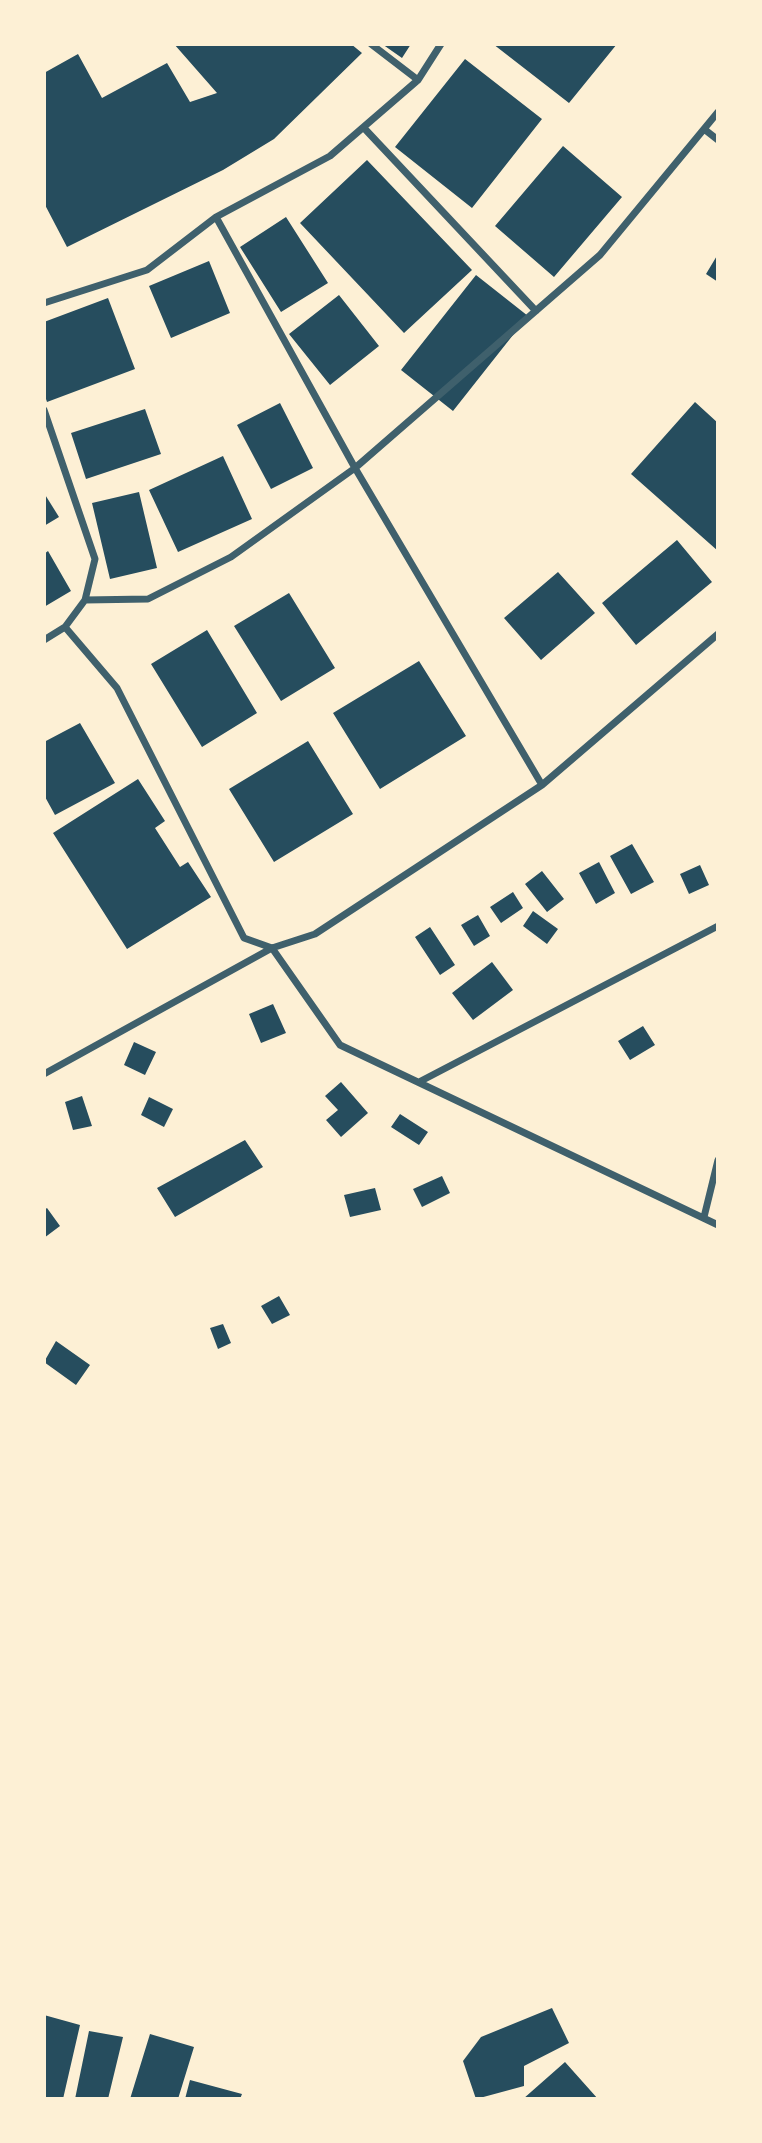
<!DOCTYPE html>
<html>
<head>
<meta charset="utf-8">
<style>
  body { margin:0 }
  #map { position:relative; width:762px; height:2143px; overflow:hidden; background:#fdf0d5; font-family:Georgia,serif }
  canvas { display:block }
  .frame { position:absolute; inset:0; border:46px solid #fdf0d5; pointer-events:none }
</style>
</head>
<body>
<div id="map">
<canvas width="762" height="2143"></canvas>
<div class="frame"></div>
</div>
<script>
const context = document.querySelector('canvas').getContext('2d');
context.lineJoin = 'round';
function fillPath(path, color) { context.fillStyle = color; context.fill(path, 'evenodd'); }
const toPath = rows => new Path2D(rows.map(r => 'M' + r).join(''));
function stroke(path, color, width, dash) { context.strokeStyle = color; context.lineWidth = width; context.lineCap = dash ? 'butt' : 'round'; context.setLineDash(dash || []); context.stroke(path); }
fillPath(toPath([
  [174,44,351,44,362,53,274,139,223,170,67,247,44,203,44,73,78,54,102,98,167,63,190,102,217,93],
  [382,44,411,44,402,58],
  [493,44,617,44,569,103],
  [465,59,542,119,472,208,395,147],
  [563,146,622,197,554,277,495,226],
  [367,160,472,270,404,333,300,223],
  [286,217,328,283,281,312,240,247],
  [718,254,718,282,706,274],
  [209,261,230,313,171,338,149,286],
  [476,275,528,316,453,411,401,370],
  [339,295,379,346,330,385,289,334],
  [108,298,135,369,47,402,44,393,44,322],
  [695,402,718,423,718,551,631,474],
  [280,403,313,468,271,489,237,425],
  [145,409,161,454,86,479,71,433],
  [223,456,252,519,178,552,149,490],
  [139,492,157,568,110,579,92,503],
  [44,493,59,517,44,526],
  [677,540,712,582,636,645,602,603],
  [48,551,71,591,44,607,44,554],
  [558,572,595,613,541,660,504,618],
  [289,593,335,668,281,701,234,626],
  [207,630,257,713,202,747,151,664],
  [419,661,466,736,380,789,333,713],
  [80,723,115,783,55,815,44,795,44,742],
  [308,741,353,814,274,862,229,789],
  [138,779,165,821,155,828,180,867,188,862,211,897,127,949,53,833],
  [632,844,654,882,631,894,610,856],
  [599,862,615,893,596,904,579,873],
  [700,865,709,885,689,894,680,874],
  [542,871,564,899,547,912,525,884],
  [513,892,523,908,501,923,490,907],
  [533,911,558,929,547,944,523,926],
  [478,915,490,936,474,946,461,925],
  [430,927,455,965,440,975,415,937],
  [492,962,513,990,473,1020,452,993],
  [273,1004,286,1033,261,1043,249,1014],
  [643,1026,655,1045,630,1060,618,1041],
  [134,1042,156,1052,145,1075,124,1065],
  [341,1082,368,1113,341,1137,326,1120,338,1110,325,1096],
  [82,1096,92,1126,73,1130,65,1102],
  [149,1097,173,1109,164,1127,141,1115],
  [400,1114,428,1132,419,1145,391,1127],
  [245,1140,263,1167,175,1217,157,1188],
  [442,1176,450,1193,422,1207,413,1189],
  [375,1188,381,1210,350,1217,344,1195],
  [47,1208,60,1226,44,1238,44,1210],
  [279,1296,290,1315,272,1324,261,1306],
  [223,1324,231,1343,218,1349,210,1328],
  [56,1341,90,1365,76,1385,44,1362],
  [552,2008,569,2043,524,2066,524,2086,476,2099,463,2061,481,2037],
  [44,2015,80,2025,63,2099,44,2099],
  [89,2031,123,2037,108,2099,75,2099],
  [150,2034,194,2047,178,2099,130,2099],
  [565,2062,598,2099,523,2099],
  [190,2080,242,2094,240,2099,185,2099]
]), '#264d5e');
stroke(toPath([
  [371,44,418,80],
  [364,128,536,311],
  [704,129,718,140],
  [216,217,355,468,542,785],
  [44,303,147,270,216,217,330,156,418,80,441,44],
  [44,410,95,559,85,600,65,627,44,640],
  [85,600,148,599,231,557,355,468,600,255,718,112],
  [65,627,117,688,244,938,272,948,315,934,542,785,718,634],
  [44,1074,272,948,340,1045,718,1225],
  [419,1082,718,926],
  [704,1217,718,1160]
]), '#3f606c', 7);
</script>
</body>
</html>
